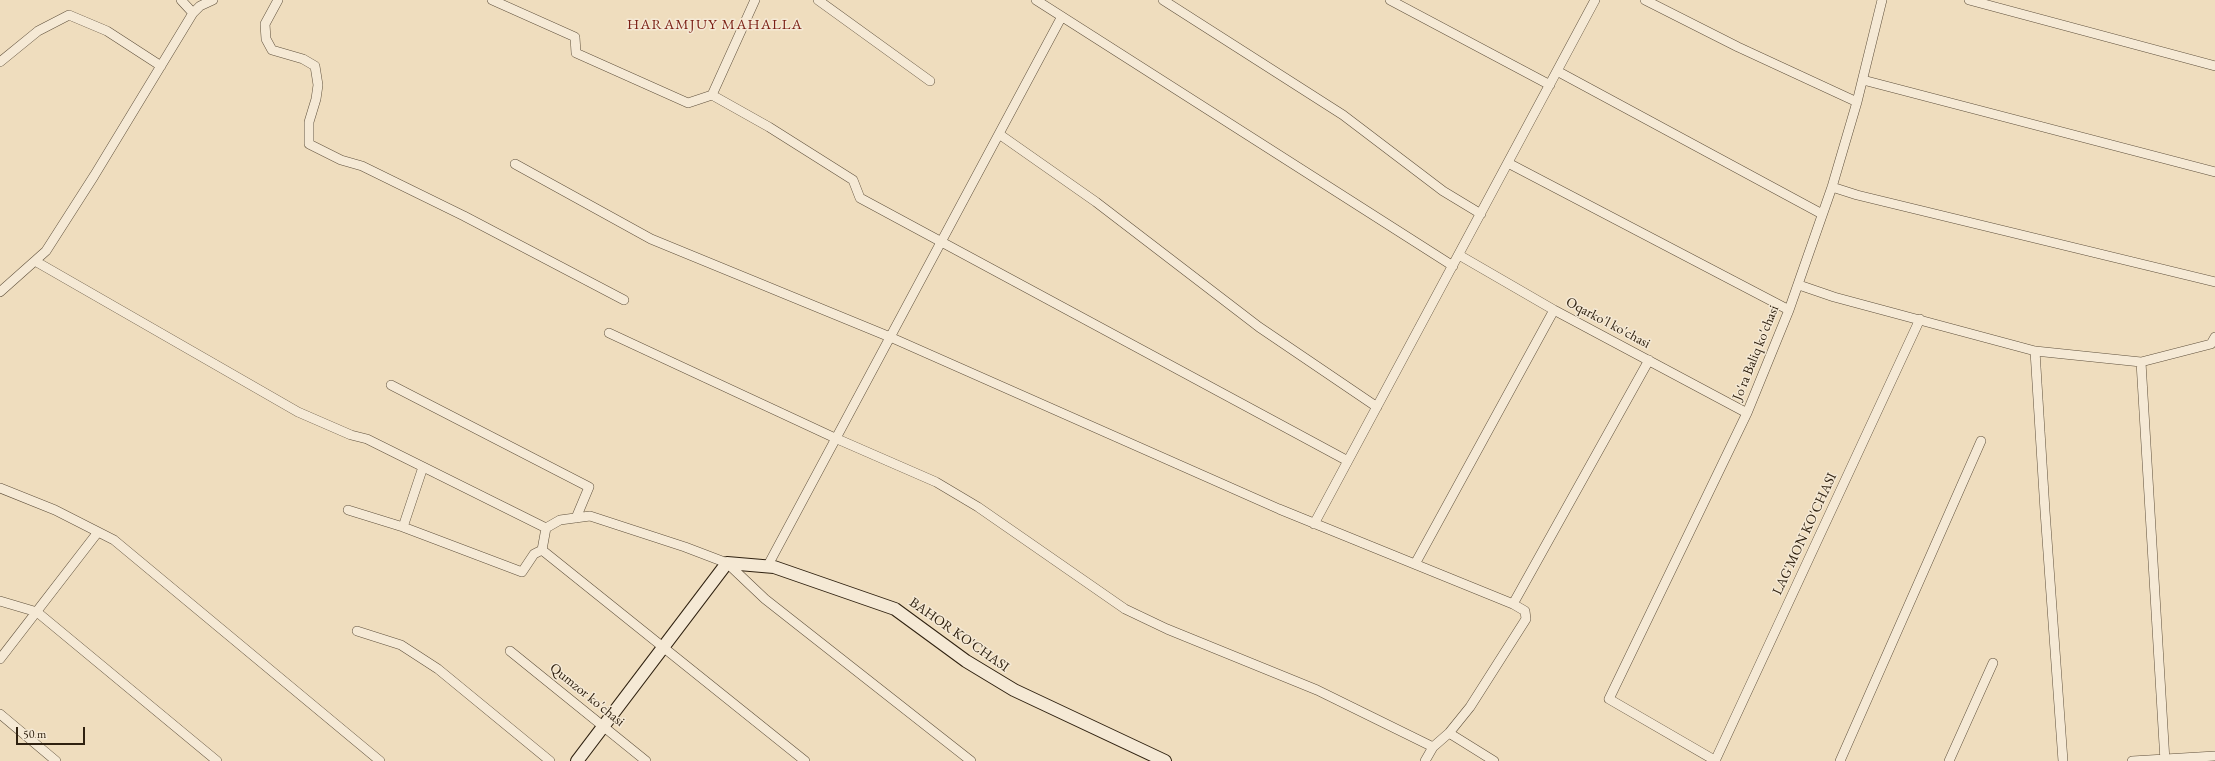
<!DOCTYPE html>
<html>
<head>
<meta charset="utf-8">
<style>
  body { margin:0 }
  #map { position:relative; width:2215px; height:761px; overflow:hidden; background:#efddbe; font-family:"EB Garamond",serif }
  canvas { display:block }
  .scale { position:absolute; left:16px; top:727px; width:69px; height:18px; box-sizing:border-box; border:2px solid #2f2110; border-top:0; padding-left:5px; font-size:12px; line-height:14px; white-space:nowrap; color:#2f2110; -webkit-text-stroke:3px #f5e9d5; paint-order:stroke }
</style>
</head>
<body>
<div id="map">
<canvas width="2215" height="761"></canvas>
<div class="scale">50 m</div>
</div>
<script>
const context = document.querySelector('canvas').getContext('2d');
context.lineJoin = 'round';
const toPath = rows => new Path2D(rows.map(r => 'M' + r).join(''));
function stroke(path, color, width, dash) { context.strokeStyle = color; context.lineWidth = width; context.lineCap = dash ? 'butt' : 'round'; context.setLineDash(dash || []); context.stroke(path); }
function label(font, color, halo, rows, align = 'center') {
  context.font = font + ' "EB Garamond",serif'; context.lineWidth = 3; context.setLineDash([]); context.textBaseline = 'middle'; context.strokeStyle = halo; context.fillStyle = color; for (const [text, x, y, turn = 0] of rows) {
    context.save(); context.translate(x, y); context.rotate((+turn || 0) * Math.PI / 180); context.textAlign = isNaN(turn) ? turn : align; if (halo) context.strokeText(text, 0, 0); context.fillText(text, 0, 0); context.restore();
  }
}
const street = toPath([
  [181,0,193,13],
  [278,0,265,24,266,39,272,50,303,59,315,66,318,85,316,99,309,122,309,144,341,160,362,166,464,216,624,300],
  [492,0,575,37,576,53,688,103,712,95,769,127,853,180,860,198,1346,460],
  [818,0,930,81],
  [1036,0,1453,266],
  [1163,0,1343,115,1443,191,1481,214],
  [1390,0,1550,85],
  [1645,0,1738,47,1857,102],
  [1969,0,2215,66],
  [0,62,38,31,69,15,107,31,161,66],
  [1557,71,1822,214],
  [1863,80,2215,172],
  [712,95,755,0],
  [999,134,1096,202,1259,327,1377,407],
  [1508,163,1789,310],
  [515,164,651,239,890,337,1279,509,1513,604,1525,611,1526,619,1470,707,1449,733,1433,747,1425,761],
  [1832,187,1857,195,2215,282],
  [1459,255,1554,310,1747,413],
  [35,261,298,412,351,435,367,439,546,528],
  [1799,285,1834,297,2035,351,2141,362,2211,344,2215,337],
  [0,292,46,251,94,176,193,13,200,6,213,0],
  [609,333,835,438,936,482,978,507,1125,609,1167,629,1317,690,1433,747],
  [2035,351,2045,511,2063,761],
  [2141,362,2165,761],
  [391,385,589,487,576,518],
  [0,488,55,510,114,540,380,761],
  [348,510,403,527,522,572,534,554,542,550],
  [1314,524,1595,0],
  [403,527,423,467],
  [542,550,546,528,560,520,590,516,685,547,727,563,765,599,971,761],
  [542,550,805,761],
  [1415,564,1554,310],
  [767,567,1061,18],
  [0,601,37,612,217,761],
  [1513,604,1649,360],
  [357,631,401,645,438,669,550,761],
  [510,651,646,761],
  [0,659,98,532],
  [0,714,56,761],
  [1449,733,1494,761],
  [1715,761,1920,319],
  [1716,761,1609,699,1747,413,1789,310,1832,187,1857,102,1882,0],
  [1840,761,1981,441],
  [1949,761,1993,663],
  [2132,761,2215,756]
]);
const secondary = toPath([
  [577,761,727,563,774,567,895,609,966,661,1014,690,1165,761]
]);
stroke(street, '#5f503c', 10);
stroke(secondary, '#2f2110', 14);
stroke(street, '#f5e9d5', 9);
stroke(secondary, '#f5e9d5', 12);
label('14px', '#2f2110', '#f5e9d5', [
  ["Oqarko'l ko'chasi",1608,323,28],
  ["Jo'ra Baliq ko'chasi",1756,353,-68],
  ["LAG'MON KO'CHASI",1805,534,-65],
  ["BAHOR KO'CHASI",959,635,35],
  ["Qumzor ko'chasi",587,695,39]
]);
context.letterSpacing = '1px';
label('15px', '#7a1f14', '#f5e9d5', [
  ["HARAMJUY MAHALLA",715,25]
]);
context.letterSpacing = '0px';
</script>
</body>
</html>
